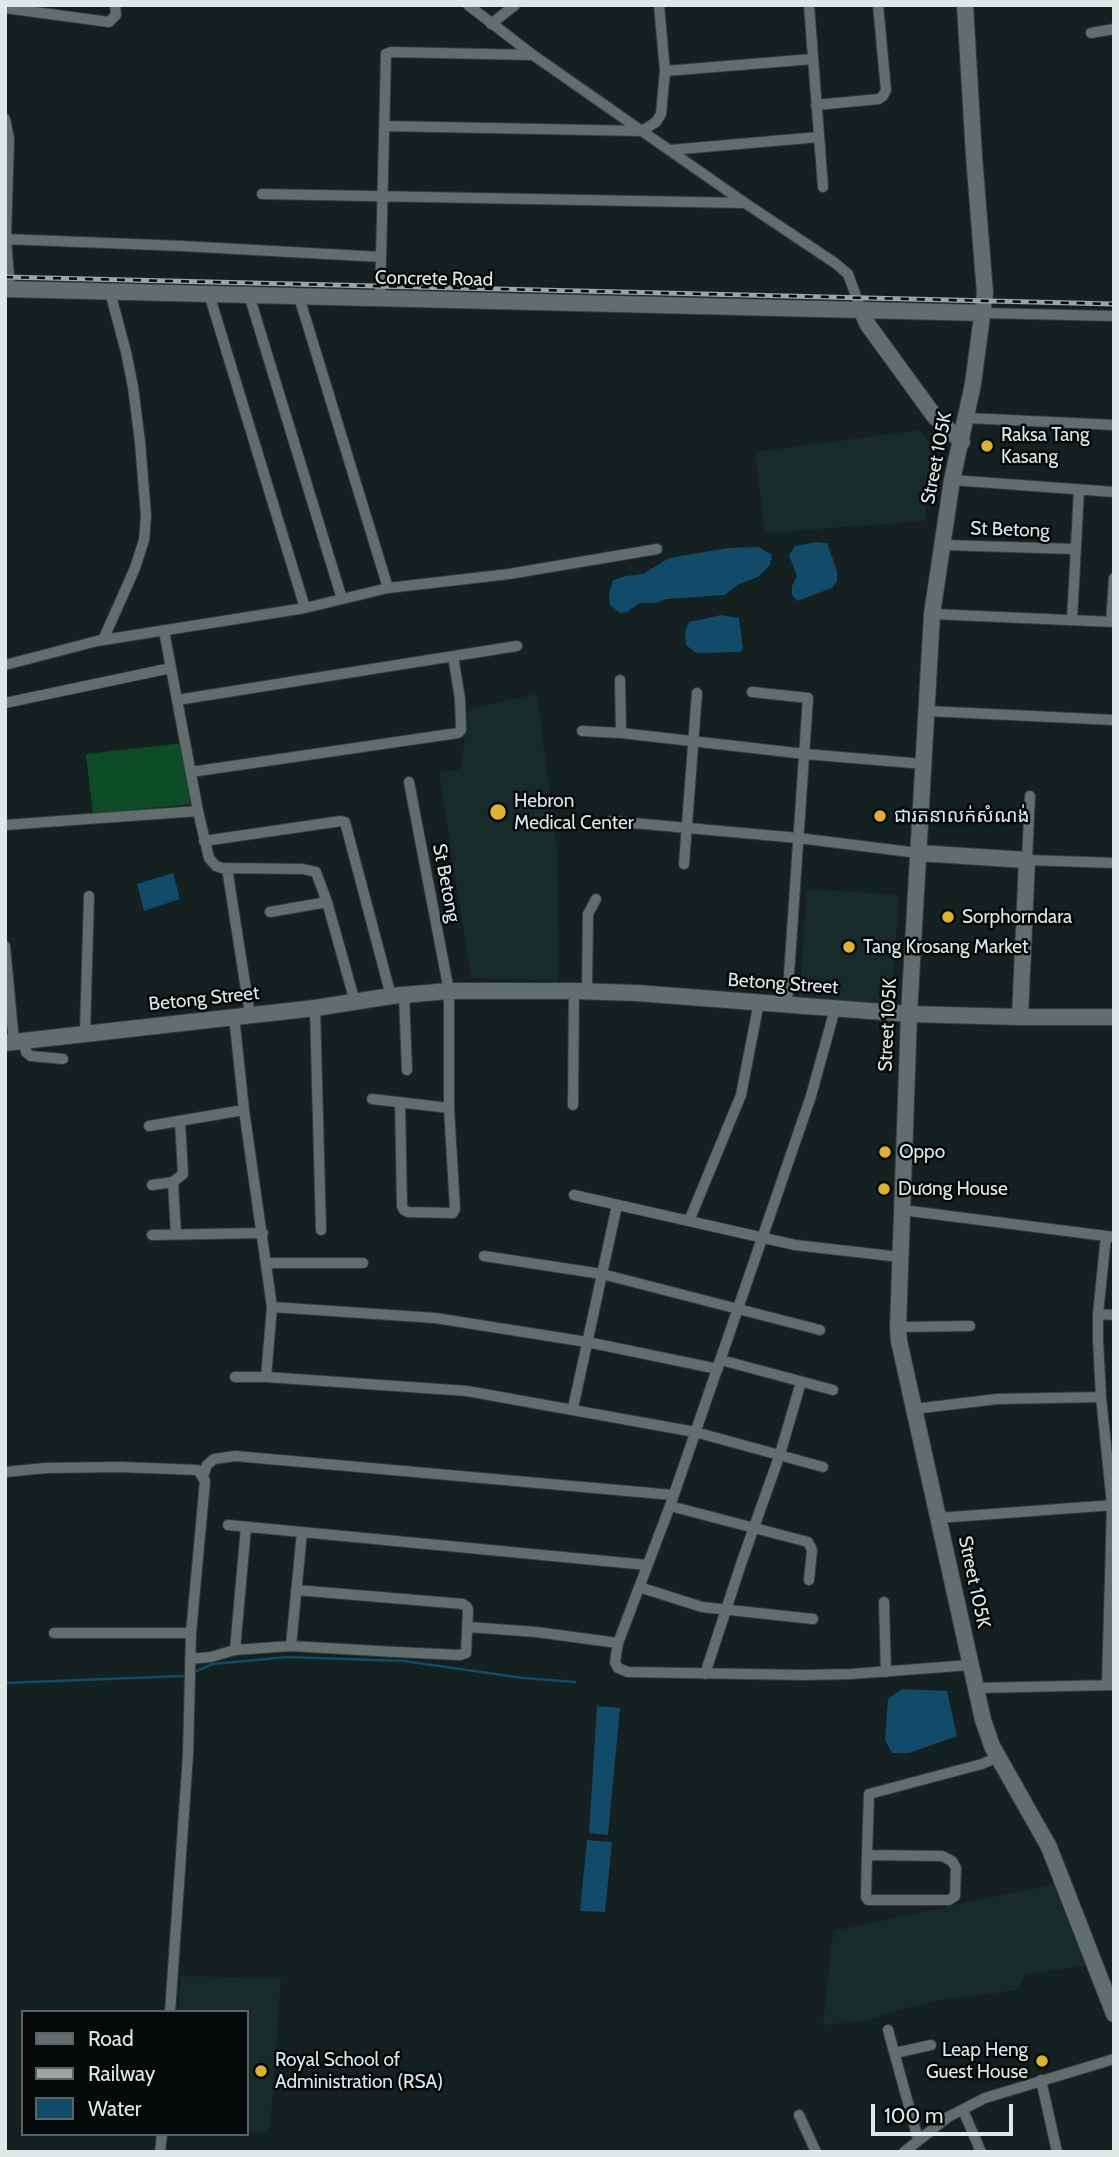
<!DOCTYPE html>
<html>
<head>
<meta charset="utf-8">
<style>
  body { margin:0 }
  #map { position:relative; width:1119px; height:2157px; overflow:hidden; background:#152020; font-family:Cabin,sans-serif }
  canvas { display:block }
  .frame { position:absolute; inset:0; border:7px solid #e0e7e7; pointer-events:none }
  .legend { position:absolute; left:21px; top:2010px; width:228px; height:126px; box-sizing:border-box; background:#050909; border:2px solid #5d6262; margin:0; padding:9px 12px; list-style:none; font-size:21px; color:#e0e7e7 }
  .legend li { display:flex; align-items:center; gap:14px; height:35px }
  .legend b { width:35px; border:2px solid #5d6262 }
  .scale { position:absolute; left:871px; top:2104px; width:142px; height:32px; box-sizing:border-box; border:4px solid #e0e7e7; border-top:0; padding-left:9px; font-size:21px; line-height:24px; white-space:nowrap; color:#e0e7e7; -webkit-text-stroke:5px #050909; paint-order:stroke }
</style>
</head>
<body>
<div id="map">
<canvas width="1119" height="2157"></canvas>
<div class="frame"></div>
<ul class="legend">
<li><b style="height:9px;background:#616e6d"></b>Road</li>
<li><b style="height:9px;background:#9ca4a4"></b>Railway</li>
<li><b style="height:19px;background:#114b69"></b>Water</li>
</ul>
<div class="scale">100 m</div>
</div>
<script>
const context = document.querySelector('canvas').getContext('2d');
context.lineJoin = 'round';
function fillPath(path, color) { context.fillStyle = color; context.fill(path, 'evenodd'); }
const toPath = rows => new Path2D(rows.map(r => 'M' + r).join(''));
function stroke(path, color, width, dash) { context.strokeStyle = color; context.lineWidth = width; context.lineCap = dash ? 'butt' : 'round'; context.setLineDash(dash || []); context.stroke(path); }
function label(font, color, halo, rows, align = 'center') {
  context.font = font + ' Cabin,"Noto Sans Khmer",sans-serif'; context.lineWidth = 5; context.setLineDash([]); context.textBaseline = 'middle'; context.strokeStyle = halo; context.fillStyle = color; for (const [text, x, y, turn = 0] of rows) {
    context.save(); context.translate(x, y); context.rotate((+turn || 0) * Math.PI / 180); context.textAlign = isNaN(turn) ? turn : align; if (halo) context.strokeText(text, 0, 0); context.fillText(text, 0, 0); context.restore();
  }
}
fillPath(toPath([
  [920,430,933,447,925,521,765,533,755,452],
  [537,694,557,851,559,981,471,978,439,773,461,769,468,709],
  [807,889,899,895,891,1006,799,1000],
  [1054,1884,1085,1966,1025,1974,1018,1990,933,2001,859,2022,823,2025,833,1931],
  [181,1976,281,1978,270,2131,247,2133,247,2012,178,2012]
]), '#172b2b');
fillPath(toPath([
  [184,743,191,804,93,814,86,754]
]), '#0d4c27');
fillPath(toPath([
  [816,542,827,543,837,571,837,581,832,588,797,601,792,595,792,586,797,576,789,555,795,546],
  [759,547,772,555,770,565,758,577,737,585,725,595,667,599,655,603,640,603,627,612,620,613,610,605,609,595,613,580,625,576,643,574,669,558,728,548],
  [721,615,739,618,743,649,740,652,696,653,686,645,685,632,689,622],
  [173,873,180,899,144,911,137,884],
  [902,1689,947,1691,957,1736,909,1753,892,1753,885,1740,888,1699],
  [597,1706,620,1708,608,1835,589,1833],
  [587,1840,612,1842,605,1912,580,1911]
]), '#114b69');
stroke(toPath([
  [194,1672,213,1664,288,1657,404,1661,523,1678,575,1682],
  [5,1683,183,1676,187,1674]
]), '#114b69', 2.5);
const street = toPath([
  [468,5,533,55,745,203,835,263,848,274,861,310],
  [809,5,823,187],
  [5,8,109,22,116,15,115,5],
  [491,24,515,5],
  [1091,33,1114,29],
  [665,71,813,59],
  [816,105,879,99,883,96,886,90,878,5],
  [5,119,9,138,6,239,10,289],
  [384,126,642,131,656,122,661,114,665,71,659,5],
  [670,150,819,137],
  [262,194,745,203],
  [5,239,182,246,381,257],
  [209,294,305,608],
  [249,295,342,599],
  [299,297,388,588],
  [380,298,386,54,391,52,533,55],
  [983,313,1114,316],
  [967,418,1114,425],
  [952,480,1114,492],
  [943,545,1075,549],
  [932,614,1114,622],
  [1072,620,1079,490],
  [1111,622,1114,578],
  [164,631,198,811,209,858,216,866,222,868,303,869,316,872,327,902,355,1002],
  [103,640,135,568,144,540,146,516,140,442,133,387,126,352,110,292],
  [5,665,97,641,305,608,388,588,509,574,657,549],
  [620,680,621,733],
  [752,692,808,698,787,1004],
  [177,700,517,646],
  [5,703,171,668],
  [927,711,1114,720],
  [582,731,621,733,805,754,924,764],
  [191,772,458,733,461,730,460,699,453,656],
  [1030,796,1027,860,1114,863],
  [611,821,798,838,918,853],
  [5,825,198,811],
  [204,841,341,821,345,822,391,996],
  [684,864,697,693],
  [227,868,250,1015],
  [270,912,327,902],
  [5,946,14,1042],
  [587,991,588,914,596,899],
  [404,995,407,1070],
  [315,1008,321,1230],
  [835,1009,811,1096,670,1506,618,1643,615,1662,618,1668,628,1672,804,1675,851,1674,971,1665],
  [234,1016,244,1110,272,1307,266,1377],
  [85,1033,89,896],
  [24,1040,26,1052,31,1056,63,1059],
  [372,1099,449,1108],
  [400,1102,402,1206,404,1210,408,1212,453,1213,455,1209,449,1108,449,991,409,782],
  [573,1105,574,991],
  [149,1126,244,1110],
  [173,1182,176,1235],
  [152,1185,173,1182,183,1174,180,1121],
  [574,1195,795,1245,900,1257],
  [902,1210,1114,1237],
  [689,1221,741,1095,759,1002],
  [152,1235,263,1233],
  [1106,1236,1098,1314,1098,1339,1101,1397,1112,1505,1107,1685],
  [484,1256,602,1274,820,1330],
  [266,1263,363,1263],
  [272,1307,435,1318,587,1342,718,1369],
  [1098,1314,1114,1315],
  [898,1327,970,1326],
  [721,1360,833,1390],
  [235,1377,266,1377,467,1391,695,1432,823,1467],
  [573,1408,617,1205],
  [914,1409,997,1399,1101,1397],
  [5,1472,46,1468,120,1467,198,1470,205,1481,191,1633,188,1755,170,2012],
  [203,1476,207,1465,214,1459,235,1456,673,1495],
  [670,1506,808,1542,812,1550,809,1580],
  [938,1518,1114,1505],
  [228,1525,647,1565],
  [639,1587,702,1607,813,1619],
  [884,1602,886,1672],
  [468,1627,536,1632,618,1643],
  [54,1633,191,1633],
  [291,1646,302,1532],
  [235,1650,246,1527],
  [190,1659,211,1657,235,1650,291,1646,396,1652,460,1655,466,1653,468,1610,467,1607,463,1604,296,1590],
  [705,1674,741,1564,780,1454,801,1382],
  [976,1688,1114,1685],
  [867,1855,942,1856,952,1861,956,1868,955,1896,949,1900,868,1900,866,1897,867,1855,869,1794,982,1764,998,1757],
  [888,2030,918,2139],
  [895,2053,931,2045],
  [1041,2080,1057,2152],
  [963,2110,981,2152],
  [799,2115,816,2152],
  [160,2152,162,2134],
  [904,2152,948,2117,985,2098,1114,2059]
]);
const secondary = toPath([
  [965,5,974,156,985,293,973,384,952,480,932,614,909,1014,898,1327,899,1341,983,1720,992,1746,1049,1847,1114,2014],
  [5,289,983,313],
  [861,310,868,325,935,417,962,442],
  [918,853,1027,860,1020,1017],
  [5,1043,315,1008,391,996,449,991,574,991,637,993,909,1014,1020,1017,1114,1017]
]);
stroke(street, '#333b3b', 12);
stroke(secondary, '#333b3b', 18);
stroke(street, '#616e6d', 10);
stroke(secondary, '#616e6d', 16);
const rail = toPath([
  [5,277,1114,304]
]);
stroke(rail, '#9ca4a4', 5);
stroke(rail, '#050909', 2.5, [8]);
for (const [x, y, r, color] of [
  [987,446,7,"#dcb233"],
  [498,812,9,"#dcb233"],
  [880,816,7,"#dcb233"],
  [948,917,7,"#dcb233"],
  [849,947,7,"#dcb233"],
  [885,1152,7,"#dcb233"],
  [884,1189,7,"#dcb233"],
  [1042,2061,7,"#dcb233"],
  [261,2071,7,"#dcb233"]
]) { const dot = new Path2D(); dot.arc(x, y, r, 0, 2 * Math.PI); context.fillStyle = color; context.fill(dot); stroke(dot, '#050909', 2.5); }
label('19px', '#e0e7e7', '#050909', [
  ["Concrete Road",434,279,1],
  ["Street 105K",937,458,-79],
  ["St Betong",1010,530,2],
  ["St Betong",446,883,79],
  ["Betong Street",783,984,4],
  ["Betong Street",204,999,-6],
  ["Street 105K",888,1025,-87],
  ["Street 105K",974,1582,78]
]);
label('19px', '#e0e7e7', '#050909', [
  ["Raksa Tang",1001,435],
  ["Kasang",1001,457],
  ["Hebron",514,801],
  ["Medical Center",514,823],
  ["ជារតនាលក់សំណង់",894,816],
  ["Sorphorndara",962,917],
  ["Tang Krosang Market",863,947],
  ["Oppo",899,1152],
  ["Dương House",898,1189],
  ["Leap Heng",1028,2050,"right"],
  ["Guest House",1028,2072,"right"],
  ["Royal School of",275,2060],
  ["Administration (RSA)",275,2082]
], 'left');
</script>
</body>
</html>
